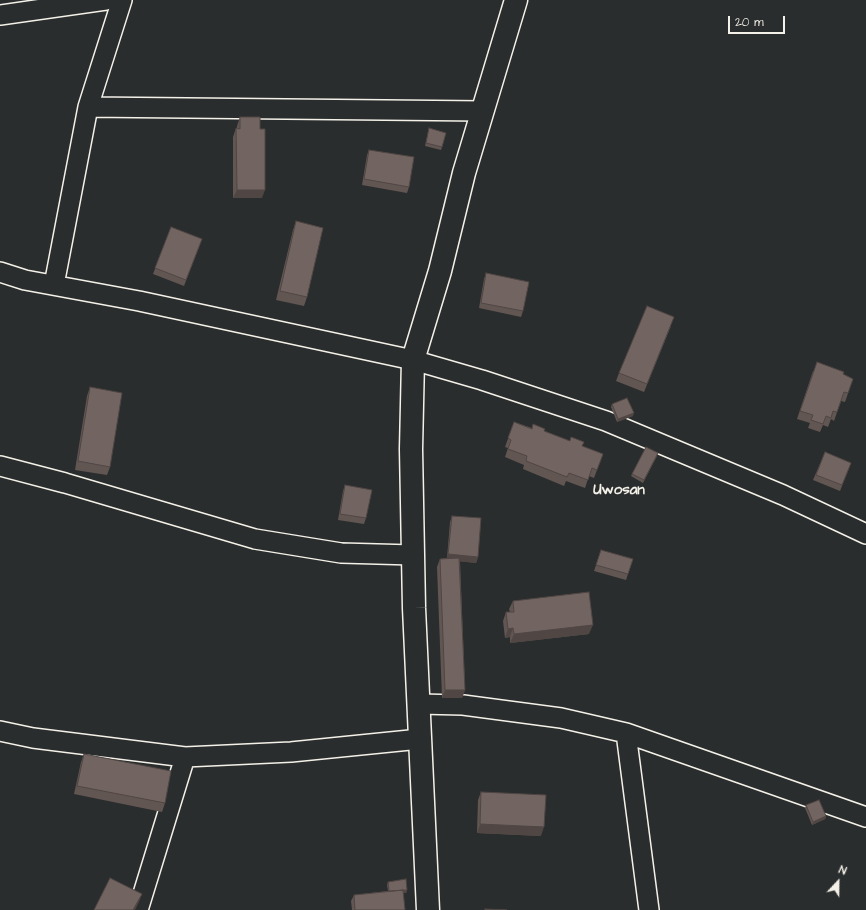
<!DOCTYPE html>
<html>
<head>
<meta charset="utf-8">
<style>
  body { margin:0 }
  #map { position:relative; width:866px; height:910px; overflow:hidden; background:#2a2d2e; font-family:"Architects Daughter",sans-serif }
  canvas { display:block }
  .north { position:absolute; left:818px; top:862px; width:40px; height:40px; -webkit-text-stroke:3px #2a2d2e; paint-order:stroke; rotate:22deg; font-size:11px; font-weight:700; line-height:16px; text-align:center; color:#f4f1e8 }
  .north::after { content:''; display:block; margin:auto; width:14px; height:18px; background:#f4f1e8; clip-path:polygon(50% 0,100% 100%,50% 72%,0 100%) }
  .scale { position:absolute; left:728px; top:16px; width:57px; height:18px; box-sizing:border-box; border:2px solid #f4f1e8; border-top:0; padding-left:5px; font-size:12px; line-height:14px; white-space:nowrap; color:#f4f1e8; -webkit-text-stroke:3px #2a2d2e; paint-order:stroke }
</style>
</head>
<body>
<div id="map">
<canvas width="866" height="910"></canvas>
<div class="north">N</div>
<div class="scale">20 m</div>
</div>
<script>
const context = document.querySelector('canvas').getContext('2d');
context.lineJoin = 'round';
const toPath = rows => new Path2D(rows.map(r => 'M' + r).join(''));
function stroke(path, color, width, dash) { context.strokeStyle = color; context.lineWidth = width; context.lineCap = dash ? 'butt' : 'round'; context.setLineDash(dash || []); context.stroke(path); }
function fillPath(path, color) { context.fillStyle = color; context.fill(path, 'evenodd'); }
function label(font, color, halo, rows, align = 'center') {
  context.font = font + ' "Architects Daughter",sans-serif'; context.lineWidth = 3.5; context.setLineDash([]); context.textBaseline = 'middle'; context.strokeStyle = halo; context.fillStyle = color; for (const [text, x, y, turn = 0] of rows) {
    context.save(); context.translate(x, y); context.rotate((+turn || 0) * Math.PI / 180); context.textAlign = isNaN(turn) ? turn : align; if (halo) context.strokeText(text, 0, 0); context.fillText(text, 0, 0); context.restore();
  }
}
const street = toPath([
  [0,15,106,0],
  [88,107,483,111],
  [0,272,25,280,139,301,413,360,482,380,606,421,783,495,866,534],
  [54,285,88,107,122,0],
  [0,466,65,483,255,539,341,553,413,555],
  [419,704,463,705,561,718,626,733,866,817],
  [0,731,33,738,185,757,291,752,420,739],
  [626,733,649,910],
  [138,910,185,757]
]);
const secondary = toPath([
  [428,910,414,608,411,449,413,360,440,271,464,173,516,0]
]);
stroke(street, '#f4f1e8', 22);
stroke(secondary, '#f4f1e8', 25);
stroke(street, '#2a2d2e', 19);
stroke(secondary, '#2a2d2e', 22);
fillPath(toPath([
  [240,117,260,129,262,198,233,198,233,137,236,128,237,128,237,126],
  [429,128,442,147,441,150,425,146],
  [369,150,409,187,407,193,362,185,367,155],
  [296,221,307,297,304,306,276,300,293,230],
  [171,227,202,239,184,286,153,274],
  [486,273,523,311,521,317,479,308,484,279],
  [671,326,644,392,616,381,619,373],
  [813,371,853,379,845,402,841,401,834,421,831,419,828,427,823,425,820,432,808,428,810,423,797,419],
  [90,387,110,467,107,475,75,470,87,396],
  [612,404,633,416,617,422,611,407],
  [514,422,532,428,544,431,603,454,594,478,589,476,585,488,566,481,564,486,523,469,524,465,505,457,508,448,505,447],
  [825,452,851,463,840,491,813,480],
  [657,456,643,483,631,476,632,474],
  [345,485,366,518,364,524,338,520,343,491],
  [452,516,478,557,476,563,460,561,465,690,462,698,442,698,437,567,440,559,447,558,450,522],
  [601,550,628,574,626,580,594,571],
  [513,601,589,634,510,643,510,637,505,638,503,621,506,612,510,612,509,609],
  [84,754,165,803,162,812,74,794,81,762],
  [481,792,541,836,477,833,478,800],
  [806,805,826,816,825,819,812,825,805,808],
  [388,882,407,890,406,893,403,893,405,910,352,910,351,901,354,895,388,891,387,885]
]), '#625653');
fillPath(toPath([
  [237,190,265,190,262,198,233,198],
  [634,413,633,416,617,422,618,419],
  [448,554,478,557,476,563,446,560],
  [593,625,589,634,510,643,514,634],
  [513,628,510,637,505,638,508,629],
  [445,690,465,690,462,698,442,698],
  [826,816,825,819,812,825,813,822],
  [480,824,544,827,541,836,477,833],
  [407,890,406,893,388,895,389,892],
  [142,894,139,902,135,910,133,910]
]), '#504644');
const building = toPath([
  [240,117,260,117,260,129,265,129,265,190,237,190,236,128,240,129,240,117],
  [429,128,446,133,442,147,426,143,429,128],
  [369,150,414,157,409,187,364,179,369,150],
  [296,221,323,228,307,297,280,291,296,221],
  [171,227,202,239,186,280,155,268,171,227],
  [486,273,529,282,523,311,481,303,486,273],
  [647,306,674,317,647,384,619,373,647,306],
  [817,362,844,372,843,374,853,379,848,393,844,392,837,412,833,411,831,418,826,416,823,424,811,420,813,415,800,411,817,362],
  [90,387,122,393,110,467,78,461,90,387],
  [627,398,634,413,618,419,612,404,627,398],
  [514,422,532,429,533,424,545,429,544,431,570,441,571,437,584,442,582,446,603,454,597,470,592,468,588,480,569,473,567,477,526,461,527,456,508,449,511,440,508,438,514,422],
  [646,447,658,453,644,480,632,474,646,447],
  [825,452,851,463,842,485,816,475,825,452],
  [345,485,372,490,366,518,340,514,345,485],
  [452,516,481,518,478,557,448,554,452,516],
  [601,550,633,559,628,574,596,565,601,550],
  [459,558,465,690,445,690,440,559,459,558],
  [589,592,593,625,514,634,513,628,508,629,506,612,514,612,513,601,589,592],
  [84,754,171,771,165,803,77,786,84,754],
  [481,792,546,795,544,827,480,824,481,792],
  [819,800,826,816,813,822,806,805,819,800],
  [110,878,142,894,133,910,94,910,110,878],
  [406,879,407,890,389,891,388,882,406,879],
  [403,890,405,910,355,910,354,895,403,890],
  [485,909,507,910,485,910,485,909]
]);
fillPath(building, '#726461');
stroke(building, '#504644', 1);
label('bold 15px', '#f4f1e8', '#2a2d2e', [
  ["Uwosan",619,491]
]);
</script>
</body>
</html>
